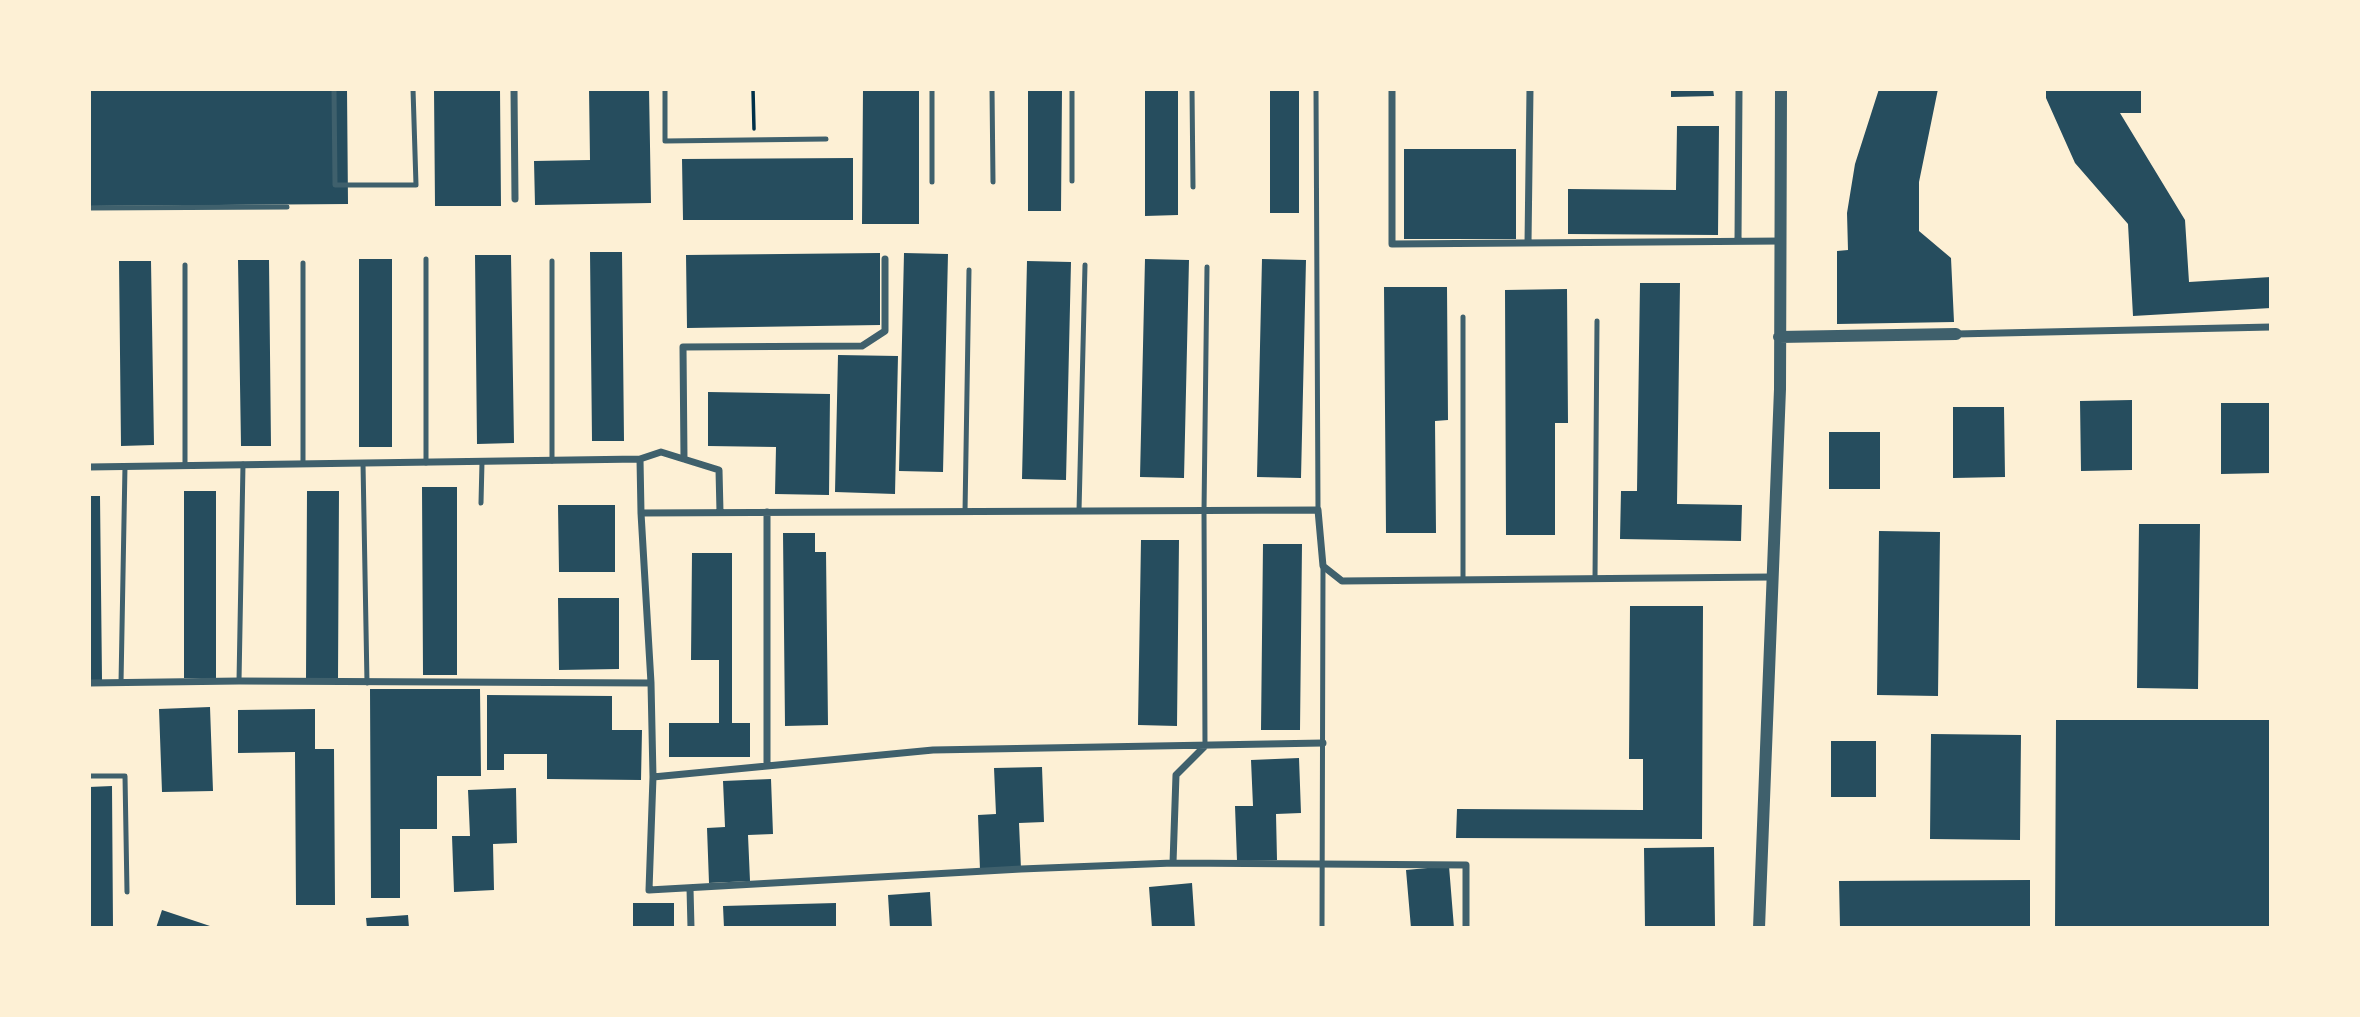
<!DOCTYPE html>
<html>
<head>
<meta charset="utf-8">
<style>
  body { margin:0 }
  #map { position:relative; width:2360px; height:1017px; overflow:hidden; background:#fdf0d5; font-family:"Asap Condensed",sans-serif }
  canvas { display:block }
  .frame { position:absolute; inset:0; border:91px solid #fdf0d5; pointer-events:none }
</style>
</head>
<body>
<div id="map">
<canvas width="2360" height="1017"></canvas>
<div class="frame"></div>
</div>
<script>
const context = document.querySelector('canvas').getContext('2d');
context.lineJoin = 'round';
function fillPath(path, color) { context.fillStyle = color; context.fill(path, 'evenodd'); }
const toPath = rows => new Path2D(rows.map(r => 'M' + r).join(''));
function stroke(path, color, width, dash) { context.strokeStyle = color; context.lineWidth = width; context.lineCap = dash ? 'butt' : 'round'; context.setLineDash(dash || []); context.stroke(path); }
fillPath(toPath([
  [89,89,347,89,348,204,89,206],
  [434,89,500,89,501,206,435,206],
  [589,89,649,89,651,203,535,205,534,161,590,160],
  [863,89,919,89,919,224,862,224],
  [1028,89,1062,89,1061,211,1028,211],
  [1145,89,1178,89,1178,215,1145,216],
  [1270,89,1299,89,1299,213,1270,213],
  [1671,89,1713,89,1714,96,1671,97],
  [1879,89,1938,89,1919,182,1919,231,1951,258,1954,322,1837,324,1837,251,1848,250,1847,213,1855,164],
  [2046,89,2141,89,2141,113,2120,113,2185,220,2189,282,2271,277,2271,308,2133,316,2128,224,2075,163,2046,98],
  [1677,126,1719,126,1718,235,1568,234,1568,189,1676,190],
  [1404,149,1516,149,1516,239,1404,239],
  [853,158,853,220,683,220,682,159],
  [590,252,622,252,624,441,592,441],
  [880,253,880,325,687,328,686,255],
  [904,253,948,254,943,472,899,471],
  [475,255,511,255,514,443,477,444],
  [359,259,392,259,392,447,359,447],
  [1145,259,1189,260,1184,478,1140,477],
  [1262,259,1306,260,1301,478,1257,477],
  [238,260,269,260,271,446,241,446],
  [119,261,151,261,154,445,121,446],
  [1027,261,1071,262,1066,480,1022,479],
  [1640,283,1680,283,1677,504,1742,505,1741,541,1620,539,1621,491,1637,491],
  [1384,287,1447,287,1448,420,1435,421,1436,533,1386,533],
  [1567,289,1568,423,1555,423,1555,535,1506,535,1505,290],
  [838,355,898,356,895,494,835,492],
  [708,392,830,394,829,495,775,494,776,447,708,446],
  [2132,400,2132,470,2081,471,2080,401],
  [2221,403,2271,403,2271,473,2221,474],
  [1953,407,2004,407,2005,477,1953,478],
  [1829,432,1880,432,1880,489,1829,489],
  [422,487,457,487,457,675,423,675],
  [184,491,216,491,216,678,184,678],
  [307,491,339,491,338,679,306,679],
  [89,496,100,496,102,680,89,680],
  [558,505,615,505,615,572,559,572],
  [2139,524,2200,524,2198,689,2137,688],
  [1879,531,1940,532,1938,696,1877,695],
  [783,533,815,533,815,552,826,552,828,725,785,726],
  [1141,540,1179,540,1177,726,1138,725],
  [1263,544,1302,544,1300,730,1261,730],
  [692,553,732,553,732,723,750,723,750,757,669,757,669,723,719,723,719,660,691,660],
  [558,598,619,598,619,669,559,670],
  [1630,606,1703,606,1702,839,1456,838,1457,809,1643,810,1643,759,1629,759],
  [370,689,480,689,481,776,437,776,437,829,400,829,400,898,371,898],
  [487,695,612,696,612,730,642,730,641,780,547,779,547,754,504,754,504,770,487,770],
  [210,707,213,791,162,792,159,709],
  [315,709,315,749,334,749,335,905,296,905,295,752,238,753,238,710],
  [2056,720,2271,720,2271,928,2055,928],
  [1931,734,2021,735,2020,840,1930,839],
  [1831,741,1876,741,1876,797,1831,797],
  [1299,758,1301,813,1276,814,1277,860,1237,861,1235,806,1253,806,1251,760],
  [1042,767,1044,822,1019,823,1021,869,980,870,978,815,996,814,994,768],
  [771,779,773,834,748,835,750,881,709,883,707,828,725,827,723,781],
  [112,786,113,928,89,928,89,787],
  [516,788,517,843,493,844,494,890,454,892,452,836,470,836,468,790],
  [1714,847,1715,927,1645,928,1644,848],
  [1449,866,1454,928,1411,928,1406,870],
  [2030,880,2030,928,1840,928,1839,881],
  [1192,883,1195,928,1152,928,1149,887],
  [930,892,932,928,890,928,888,895],
  [633,903,674,903,674,928,633,928],
  [836,903,836,928,724,928,723,906],
  [162,910,213,927,213,928,156,928],
  [408,915,409,928,367,928,366,918]
]), '#264d5e');
stroke(toPath([
  [753,89,754,129]
]), '#003049', 3.5);
stroke(toPath([
  [334,89,335,185,416,185,413,89],
  [665,89,665,141,826,139],
  [932,89,932,182],
  [992,89,993,182],
  [1072,89,1072,181],
  [1192,89,1193,187],
  [1316,89,1318,510],
  [89,208,287,207],
  [426,259,426,463],
  [552,261,552,461],
  [303,263,303,464],
  [185,265,185,464],
  [1463,317,1463,580],
  [363,463,367,683],
  [481,503,482,462],
  [1079,511,1085,265],
  [965,512,969,270],
  [1595,579,1597,321],
  [239,681,243,464],
  [121,683,125,466],
  [1205,746,1204,511,1207,267],
  [89,776,125,776,127,892],
  [1322,928,1323,566]
]), '#3f606c', 5);
stroke(toPath([
  [514,89,515,199],
  [1392,89,1392,244,1782,241],
  [1738,241,1739,89],
  [1528,243,1530,89],
  [1956,334,2271,327],
  [640,459,641,513,651,683,653,777,649,890,1021,869,1173,863,1466,865,1466,928],
  [684,459,683,347,862,346,885,331,885,259],
  [89,467,640,459,661,452,719,470,720,512],
  [641,513,1318,510,1323,566,1342,581,1771,577],
  [89,683,239,681,651,683],
  [767,766,767,512],
  [653,777,933,750,1323,743],
  [1173,863,1176,775,1205,746],
  [690,888,691,928]
]), '#3f606c', 7);
stroke(toPath([
  [1779,337,1956,334],
  [1759,928,1780,389,1781,89]
]), '#3f606c', 12);
</script>
</body>
</html>
